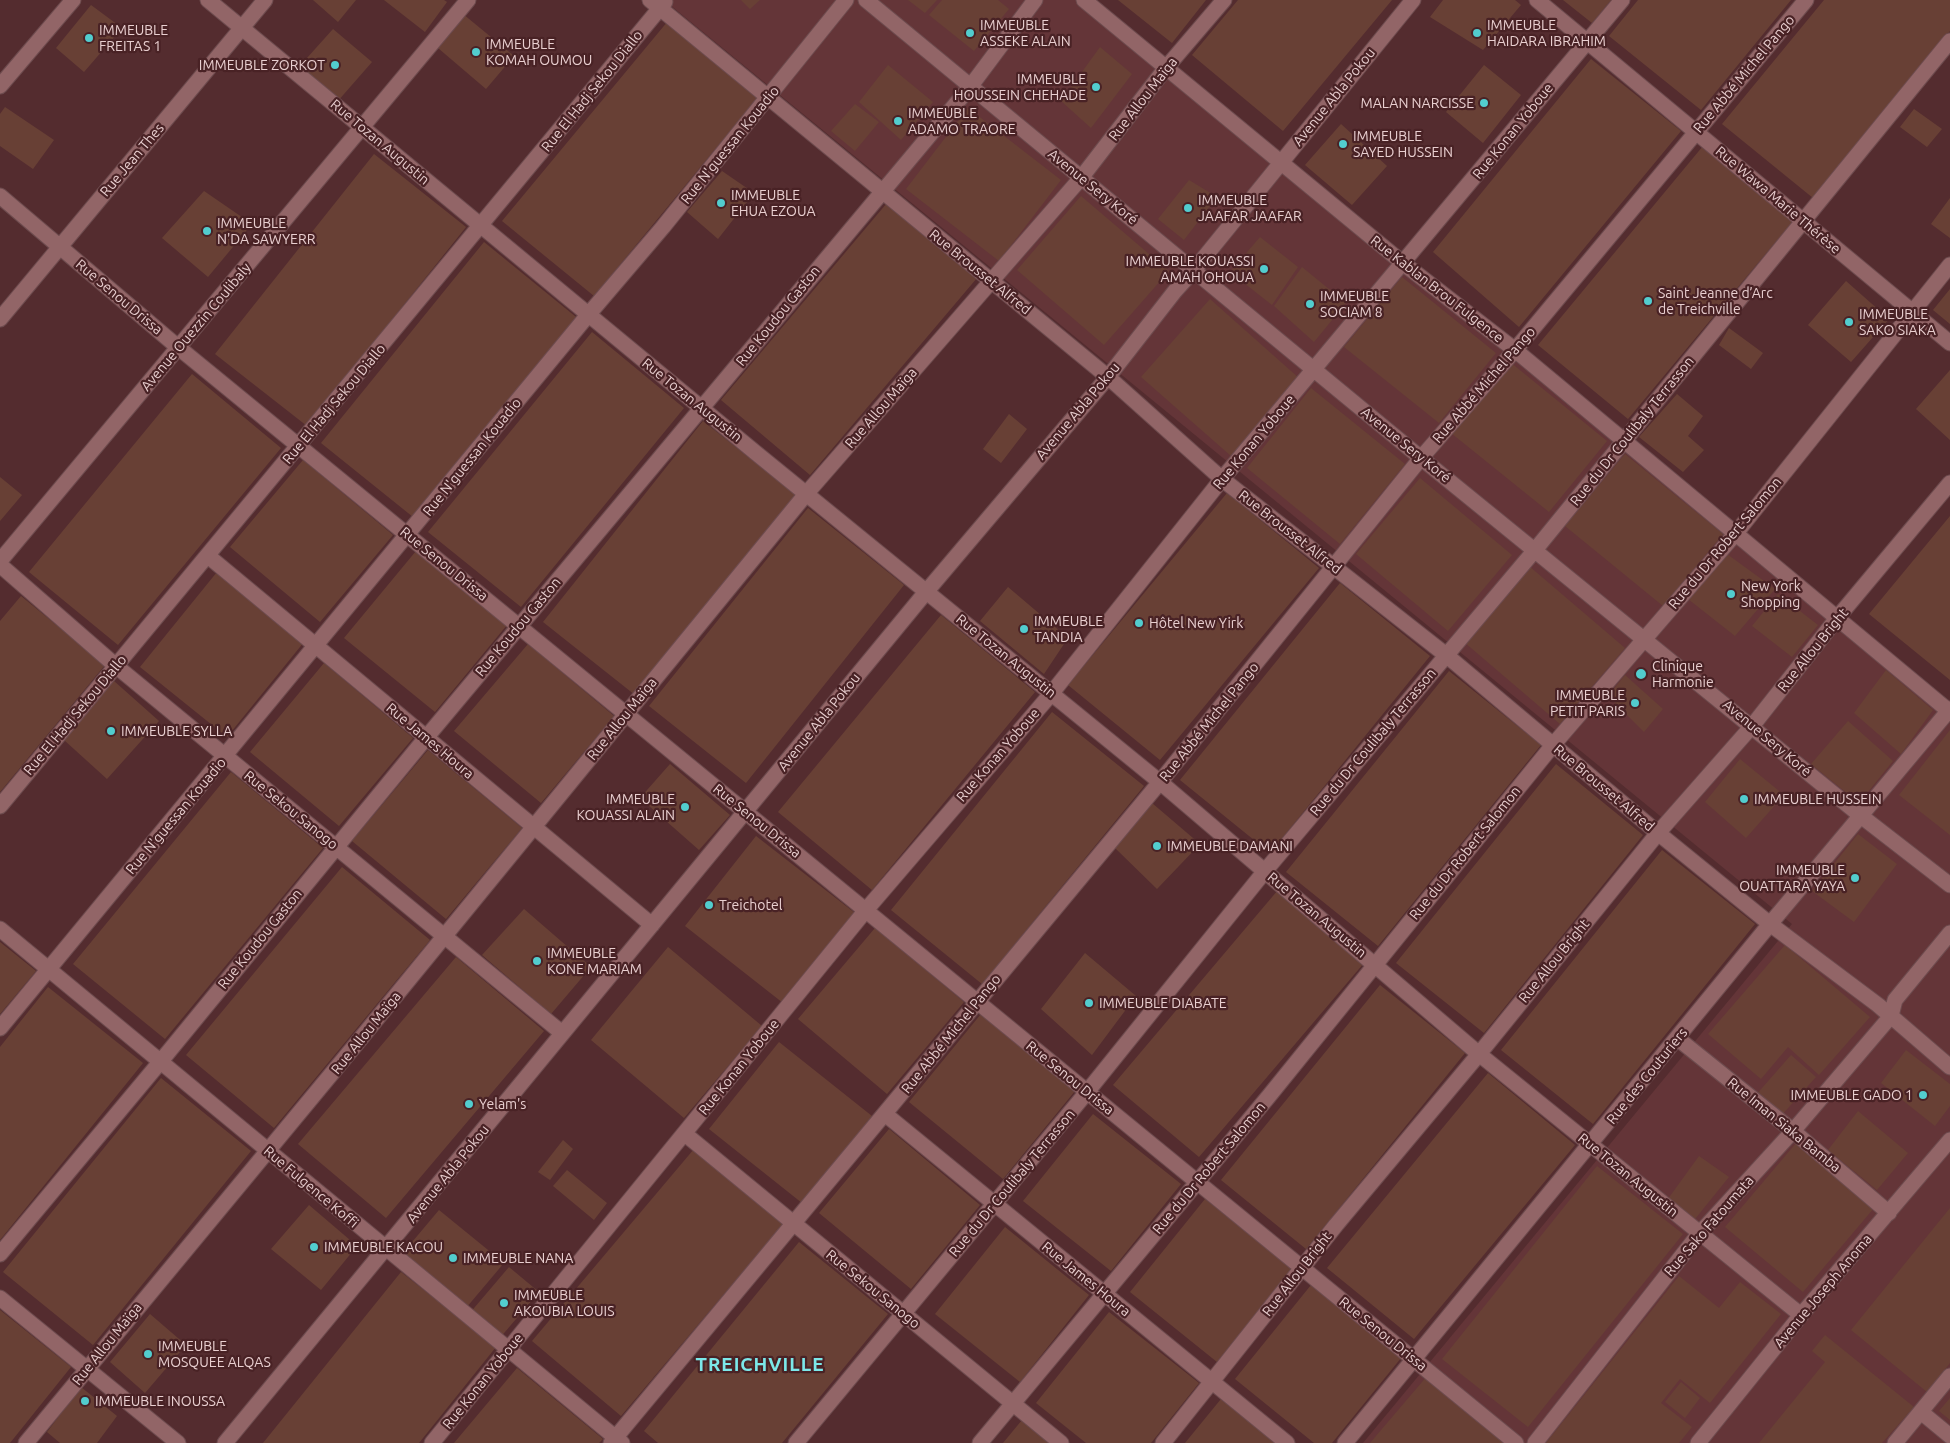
<!DOCTYPE html>
<html>
<head>
<meta charset="utf-8">
<style>
  body { margin:0 }
  canvas { display:block; background:#542c2f }
</style>
</head>
<body>
<canvas width="1950" height="1443"></canvas>
<script>
const context = document.querySelector('canvas').getContext('2d');
context.lineJoin = 'round';
function fillPath(path, color) { context.fillStyle = color; context.fill(path, 'evenodd'); }
const toPath = rows => new Path2D(rows.map(r => 'M' + r).join(''));
function stroke(path, color, width, dash) { context.strokeStyle = color; context.lineWidth = width; context.lineCap = dash ? 'butt' : 'round'; context.setLineDash(dash || []); context.stroke(path); }
function label(font, color, halo, rows, align = 'center') {
  context.font = font + ' Ubuntu,sans-serif'; context.lineWidth = 4.5; context.setLineDash([]); context.textBaseline = 'middle'; context.strokeStyle = halo; context.fillStyle = color; for (const [text, x, y, turn = 0] of rows) {
    context.save(); context.translate(x, y); context.rotate((+turn || 0) * Math.PI / 180); context.textAlign = isNaN(turn) ? turn : align; if (halo) context.strokeText(text, 0, 0); context.fillText(text, 0, 0); context.restore();
  }
}
fillPath(toPath([
  [664,0,1088,0,1950,709,1950,1443,1363,1443,1792,924]
]), '#643538');
fillPath(toPath([
  [313,0,356,0,338,22],
  [384,0,444,0,447,2,425,32],
  [741,0,760,0,750,9],
  [908,0,937,0,925,13],
  [942,0,998,0,1009,9,974,51,929,15],
  [1118,0,1206,0,1172,43],
  [1238,0,1392,0,1283,131,1192,55],
  [1443,0,1515,0,1521,5,1483,50,1430,17],
  [1563,0,1611,0,1592,23],
  [1638,0,1791,0,1701,110,1609,36],
  [1824,0,1950,0,1950,31,1813,198,1722,124],
  [91,5,122,28,84,72,56,48],
  [463,14,514,56,486,89,438,48],
  [668,21,759,96,594,296,502,221],
  [333,29,372,62,337,102,298,68],
  [1100,47,1132,74,1091,128,1061,101],
  [1591,59,1681,131,1519,327,1433,252],
  [888,65,933,102,901,140,859,102],
  [1484,65,1521,95,1483,143,1446,112],
  [855,104,879,122,855,151,831,131],
  [5,107,54,140,33,169,0,146,0,114],
  [968,108,1061,180,999,261,906,189],
  [1914,109,1942,129,1927,147,1900,127],
  [1341,124,1387,166,1352,205,1305,165],
  [1703,146,1793,221,1628,419,1538,345],
  [374,154,466,227,307,426,215,354],
  [722,171,754,193,718,239,687,212],
  [1189,180,1217,197,1184,240,1158,219],
  [204,191,252,224,208,277,162,238],
  [1081,196,1169,271,1104,345,1017,270],
  [1950,198,1950,238,1931,224],
  [887,203,977,278,810,475,721,400],
  [1260,237,1298,267,1272,305,1230,272],
  [484,242,576,317,413,517,321,443],
  [1302,267,1346,303,1314,342,1274,306],
  [1402,277,1496,353,1439,423,1344,347],
  [1846,281,1889,319,1851,362,1808,325],
  [1950,289,1950,324,1933,310],
  [1210,299,1300,379,1231,456,1141,377],
  [1729,328,1763,353,1751,369,1719,345],
  [592,332,684,408,521,607,428,532],
  [1510,362,1607,441,1549,512,1451,433],
  [1950,370,1950,440,1916,409],
  [192,374,281,448,118,645,29,572],
  [1311,388,1405,464,1340,544,1247,468],
  [1677,394,1703,416,1688,436,1704,450,1683,472,1639,437],
  [1009,414,1027,429,1001,463,983,449],
  [703,421,796,495,635,695,543,622],
  [1625,454,1723,534,1663,606,1565,526],
  [303,460,393,535,320,622,230,547],
  [0,477,22,495,0,521],
  [1420,478,1512,555,1448,631,1356,554],
  [1227,493,1319,568,1160,760,1068,685],
  [808,508,904,585,746,783,649,706],
  [1950,516,1950,680,1869,614],
  [416,551,507,625,435,712,344,638],
  [1727,554,1775,589,1735,636,1688,599],
  [1529,566,1625,648,1560,724,1464,642],
  [217,572,304,642,227,737,140,667],
  [1340,583,1430,656,1270,853,1180,780],
  [1008,587,1068,638,1044,674,980,621],
  [1778,594,1818,625,1792,657,1752,626],
  [21,596,105,665,0,792,0,621],
  [941,615,1035,692,872,890,778,812],
  [528,644,614,716,541,803,454,731],
  [324,663,413,738,339,826,250,752],
  [1886,670,1933,710,1901,754,1854,713],
  [1449,671,1541,745,1378,946,1286,872],
  [1625,675,1663,709,1644,732,1608,696],
  [114,681,159,721,107,779,64,740],
  [1052,712,1144,786,982,984,891,910],
  [1848,721,1893,761,1859,803,1811,764],
  [1950,730,1950,835,1899,795],
  [428,750,522,828,446,919,352,841],
  [1740,759,1784,795,1746,838,1705,802],
  [670,764,730,815,699,850,640,798],
  [1556,764,1643,835,1484,1033,1396,963],
  [231,772,323,848,165,1039,73,964],
  [1152,803,1200,844,1157,889,1115,848],
  [1858,834,1897,864,1854,922,1812,891],
  [756,836,855,913,783,1003,685,926],
  [1662,850,1755,924,1593,1124,1501,1050],
  [342,867,430,940,274,1128,186,1055],
  [1278,890,1364,963,1199,1157,1113,1085],
  [524,909,591,967,551,1014,482,955],
  [875,928,964,1002,887,1094,798,1019],
  [0,942,36,971,0,1014],
  [1785,945,1870,1017,1819,1075,1788,1047,1761,1079,1708,1034],
  [668,947,762,1026,684,1118,591,1040],
  [1085,953,1136,996,1092,1055,1041,1009],
  [456,957,544,1031,386,1218,298,1144],
  [1380,985,1465,1053,1306,1249,1221,1180],
  [48,987,143,1063,0,1240,0,1047],
  [981,1014,1075,1091,1003,1179,909,1102],
  [779,1042,872,1116,802,1203,709,1129],
  [1906,1050,1950,1084,1950,1106,1935,1126,1881,1083],
  [1791,1055,1816,1077,1780,1117,1755,1096],
  [1488,1073,1575,1145,1414,1339,1327,1268],
  [161,1078,251,1151,93,1345,3,1272],
  [1858,1111,1908,1153,1877,1190,1828,1150],
  [1093,1114,1181,1184,1111,1271,1023,1201],
  [889,1129,980,1205,911,1289,819,1213],
  [563,1140,573,1149,550,1180,538,1172],
  [1797,1142,1874,1208,1803,1292,1725,1227],
  [694,1149,783,1224,621,1416,532,1341],
  [1699,1156,1729,1177,1691,1224,1665,1203],
  [1597,1166,1683,1234,1528,1427,1442,1359],
  [567,1170,607,1203,594,1220,553,1186],
  [1205,1199,1292,1269,1217,1362,1130,1292],
  [309,1205,357,1246,321,1290,271,1249],
  [1950,1208,1950,1363,1927,1392,1851,1330],
  [439,1210,504,1263,466,1308,402,1254],
  [1005,1227,1089,1295,1020,1382,935,1314],
  [799,1242,888,1314,782,1443,658,1443,644,1431],
  [509,1267,539,1292,499,1339,469,1314],
  [401,1272,496,1347,419,1443,263,1443],
  [1679,1276,1719,1308,1740,1282,1781,1314,1710,1403,1680,1379,1661,1403,1692,1427,1679,1443,1546,1443],
  [1311,1285,1401,1358,1332,1443,1314,1443,1235,1379],
  [0,1310,71,1367,10,1443,0,1443],
  [1109,1312,1199,1383,1151,1443,1086,1443,1036,1403],
  [150,1314,186,1345,145,1393,110,1362],
  [1825,1335,1914,1407,1882,1443,1759,1443,1825,1362,1812,1351],
  [517,1368,603,1439,599,1443,454,1443],
  [1428,1375,1509,1443,1370,1443],
  [1681,1382,1700,1398,1685,1418,1665,1402],
  [81,1387,117,1416,97,1443,60,1443,47,1432],
  [1950,1398,1950,1420,1939,1411],
  [1221,1399,1275,1443,1185,1443],
  [1022,1420,1050,1443,1003,1443]
]), '#684035');
const minor = toPath([
  [208,0,756,453,1160,782,1479,1054,1801,1315],
  [650,0,1108,377,1222,479,1446,655,1658,833,1770,924,1878,1005,1950,1067],
  [866,0,1421,458,1861,816,1950,885],
  [1084,0,1404,264,1515,350,1950,712],
  [1537,0,1950,343],
  [0,86,73,0],
  [0,196,179,348,1516,1443],
  [0,319,265,0],
  [208,556,652,925],
  [0,561,468,0],
  [0,565,116,666,562,1033],
  [0,806,665,2],
  [0,929,622,1443],
  [0,1028,588,315,663,227,846,0],
  [1677,1038,1793,1131,1889,1213],
  [885,1114,1287,1443],
  [685,1134,1061,1443],
  [0,1254,161,1061,425,739,970,87,1035,0],
  [0,1298,178,1443],
  [1921,1412,1950,1436],
  [26,1443,357,1043,806,494,1081,178,1165,69,1224,0],
  [225,1443,926,592,1108,377,1175,291,1194,270,1413,0],
  [432,1443,866,910,1051,694,1222,479,1622,0],
  [611,1443,1160,782,1421,458,1515,350,1806,0],
  [796,1443,1087,1092,1265,871,1535,550,1950,41],
  [980,1443,1269,1096,1553,745,1736,533,1950,265],
  [1163,1443,1336,1225,1479,1054,1658,833,1753,725,1838,617,1950,483],
  [1345,1443,1770,924,1950,709],
  [1535,1443,1699,1234,1793,1131,1891,1016,1895,1000,1950,933],
  [1698,1443,1801,1315,1950,1140],
  [1895,1443,1950,1376]
]);
stroke(minor, '#6d4b4e', 17);
stroke(minor, '#926567', 15);
for (const [x, y, r, color] of [
  [970,33,5,"#52cdce"],
  [1477,33,5,"#52cdce"],
  [89,38,5,"#52cdce"],
  [476,52,5,"#52cdce"],
  [335,65,5,"#52cdce"],
  [1096,87,5,"#52cdce"],
  [1484,103,5,"#52cdce"],
  [898,121,5,"#52cdce"],
  [1343,144,5,"#52cdce"],
  [721,203,5,"#52cdce"],
  [1188,208,5,"#52cdce"],
  [207,231,5,"#52cdce"],
  [1264,269,5,"#52cdce"],
  [1648,301,5,"#52cdce"],
  [1310,304,5,"#52cdce"],
  [1849,322,5,"#52cdce"],
  [1731,594,5,"#52cdce"],
  [1139,623,5,"#52cdce"],
  [1024,629,5,"#52cdce"],
  [1641,674,6,"#52cdce"],
  [1635,703,5,"#52cdce"],
  [111,731,5,"#52cdce"],
  [1744,799,5,"#52cdce"],
  [685,807,5,"#52cdce"],
  [1157,846,5,"#52cdce"],
  [1855,878,5,"#52cdce"],
  [709,905,5,"#52cdce"],
  [537,961,5,"#52cdce"],
  [1089,1003,5,"#52cdce"],
  [1923,1095,5,"#52cdce"],
  [469,1104,5,"#52cdce"],
  [314,1247,5,"#52cdce"],
  [453,1258,5,"#52cdce"],
  [504,1303,5,"#52cdce"],
  [148,1354,5,"#52cdce"],
  [85,1401,5,"#52cdce"]
]) { const dot = new Path2D(); dot.arc(x, y, r, 0, 2 * Math.PI); context.fillStyle = color; context.fill(dot); stroke(dot, '#492225', 2); }
label('14px', '#e9cfd0', '#492225', [
  ["IMMEUBLE",980,25],
  ["ASSEKE ALAIN",980,41],
  ["IMMEUBLE",1487,25],
  ["HAIDARA IBRAHIM",1487,41],
  ["IMMEUBLE",99,30],
  ["FREITAS 1",99,46],
  ["IMMEUBLE",486,44],
  ["KOMAH OUMOU",486,60],
  ["IMMEUBLE ZORKOT",325,65,"right"],
  ["IMMEUBLE",1086,79,"right"],
  ["HOUSSEIN CHEHADE",1086,95,"right"],
  ["MALAN NARCISSE",1474,103,"right"],
  ["IMMEUBLE",908,113],
  ["ADAMO TRAORE",908,129],
  ["IMMEUBLE",1353,136],
  ["SAYED HUSSEIN",1353,152],
  ["IMMEUBLE",731,195],
  ["EHUA EZOUA",731,211],
  ["IMMEUBLE",1198,200],
  ["JAAFAR JAAFAR",1198,216],
  ["IMMEUBLE",217,223],
  ["N'DA SAWYERR",217,239],
  ["IMMEUBLE KOUASSI",1254,261,"right"],
  ["AMAH OHOUA",1254,277,"right"],
  ["Saint Jeanne d’Arc",1658,293],
  ["de Treichville",1658,309],
  ["IMMEUBLE",1320,296],
  ["SOCIAM 8",1320,312],
  ["IMMEUBLE",1859,314],
  ["SAKO SIAKA",1859,330],
  ["New York",1741,586],
  ["Shopping",1741,602],
  ["IMMEUBLE",1034,621],
  ["TANDIA",1034,637],
  ["Hôtel New Yirk",1149,623],
  ["Clinique",1652,666],
  ["Harmonie",1652,682],
  ["IMMEUBLE",1625,695,"right"],
  ["PETIT PARIS",1625,711,"right"],
  ["IMMEUBLE SYLLA",121,731],
  ["IMMEUBLE",675,799,"right"],
  ["KOUASSI ALAIN",675,815,"right"],
  ["IMMEUBLE HUSSEIN",1754,799],
  ["IMMEUBLE DAMANI",1167,846],
  ["IMMEUBLE",1845,870,"right"],
  ["OUATTARA YAYA",1845,886,"right"],
  ["Treichotel",719,905],
  ["IMMEUBLE",547,953],
  ["KONE MARIAM",547,969],
  ["IMMEUBLE DIABATE",1099,1003],
  ["IMMEUBLE GADO 1",1913,1095,"right"],
  ["Yelam's",479,1104],
  ["IMMEUBLE KACOU",324,1247],
  ["IMMEUBLE NANA",463,1258],
  ["IMMEUBLE",514,1295],
  ["AKOUBIA LOUIS",514,1311],
  ["IMMEUBLE",158,1346],
  ["MOSQUEE ALQAS",158,1362],
  ["IMMEUBLE INOUSSA",95,1401]
], 'left');
label('14px', '#e9cfd0', '#492225', [
  ["Rue Abbé Michel Pango",1744,74,-50],
  ["Rue El Hadj Sekou Diallo",592,91,-51],
  ["Avenue Abla Pokou",1334,97,-51],
  ["Rue Allou Maïga",1143,99,-52],
  ["Rue Konan Yoboue",1513,131,-51],
  ["Rue Tozan Augustin",380,142,40],
  ["Rue N'guessan Kouadio",730,145,-51],
  ["Rue Jean Thes",132,160,-50],
  ["Avenue Sery Koré",1093,187,39],
  ["Rue Wawa Marie Thérèse",1778,200,40],
  ["Rue Brousset Alfred",980,272,39],
  ["Rue Kablan Brou Fulgence",1437,289,38],
  ["Rue Senou Drissa",119,297,40],
  ["Rue Koudou Gaston",778,316,-51],
  ["Avenue Ouezzin Coulibaly",196,327,-50],
  ["Rue Abbé Michel Pango",1484,385,-49],
  ["Rue Tozan Augustin",692,400,39],
  ["Rue El Hadj Sekou Diallo",334,404,-50],
  ["Rue Allou Maïga",881,408,-49],
  ["Avenue Abla Pokou",1078,411,-50],
  ["Rue du Dr Coulibaly Terrasson",1632,431,-51],
  ["Rue Konan Yoboue",1254,442,-50],
  ["Avenue Sery Koré",1406,445,39],
  ["Rue N'guessan Kouadio",472,457,-51],
  ["Rue Brousset Alfred",1290,532,38],
  ["Rue du Dr Robert Salomon",1725,543,-50],
  ["Rue Senou Drissa",444,564,39],
  ["Rue Koudou Gaston",518,627,-50],
  ["Rue Allou Bright",1813,650,-51],
  ["Rue Tozan Augustin",1006,656,39],
  ["Rue El Hadj Sekou Diallo",75,715,-50],
  ["Rue Allou Maïga",622,719,-51],
  ["Avenue Abla Pokou",819,722,-51],
  ["Rue Abbé Michel Pango",1209,722,-51],
  ["Avenue Sery Koré",1767,738,40],
  ["Rue James Houra",430,741,40],
  ["Rue du Dr Coulibaly Terrasson",1373,742,-50],
  ["Rue Konan Yoboue",998,755,-49],
  ["Rue Brousset Alfred",1604,788,40],
  ["Rue Sekou Sanogo",291,810,39],
  ["Rue N'guessan Kouadio",176,816,-50],
  ["Rue Senou Drissa",757,821,39],
  ["Rue du Dr Robert Salomon",1465,853,-51],
  ["Rue Tozan Augustin",1317,915,40],
  ["Rue Koudou Gaston",260,939,-51],
  ["Rue Allou Bright",1554,961,-51],
  ["Rue Allou Maïga",366,1033,-51],
  ["Rue Abbé Michel Pango",951,1034,-51],
  ["Rue Konan Yoboue",739,1067,-51],
  ["Rue des Couturiers",1647,1076,-51],
  ["Rue Senou Drissa",1070,1078,39],
  ["Rue Iman Siaka Bamba",1784,1125,39],
  ["Rue du Dr Robert Salomon",1209,1168,-50],
  ["Avenue Abla Pokou",448,1174,-51],
  ["Rue Tozan Augustin",1628,1175,39],
  ["Rue du Dr Coulibaly Terrasson",1012,1183,-50],
  ["Rue Fulgence Koffi",311,1187,40],
  ["Rue Sako Fatoumata",1709,1226,-49],
  ["Rue Allou Bright",1297,1274,-52],
  ["Rue James Houra",1086,1279,39],
  ["Rue Sekou Sanogo",873,1289,39],
  ["Avenue Joseph Anoma",1823,1291,-50],
  ["Rue Senou Drissa",1383,1334,39],
  ["Rue Allou Maïga",107,1344,-51],
  ["Rue Konan Yoboue",483,1381,-51]
]);
context.letterSpacing = '1px';
label('bold 19px', '#7ce8e9', '#492225', [
  ["TREICHVILLE",760,1365]
]);
context.letterSpacing = '0px';
</script>
</body>
</html>
